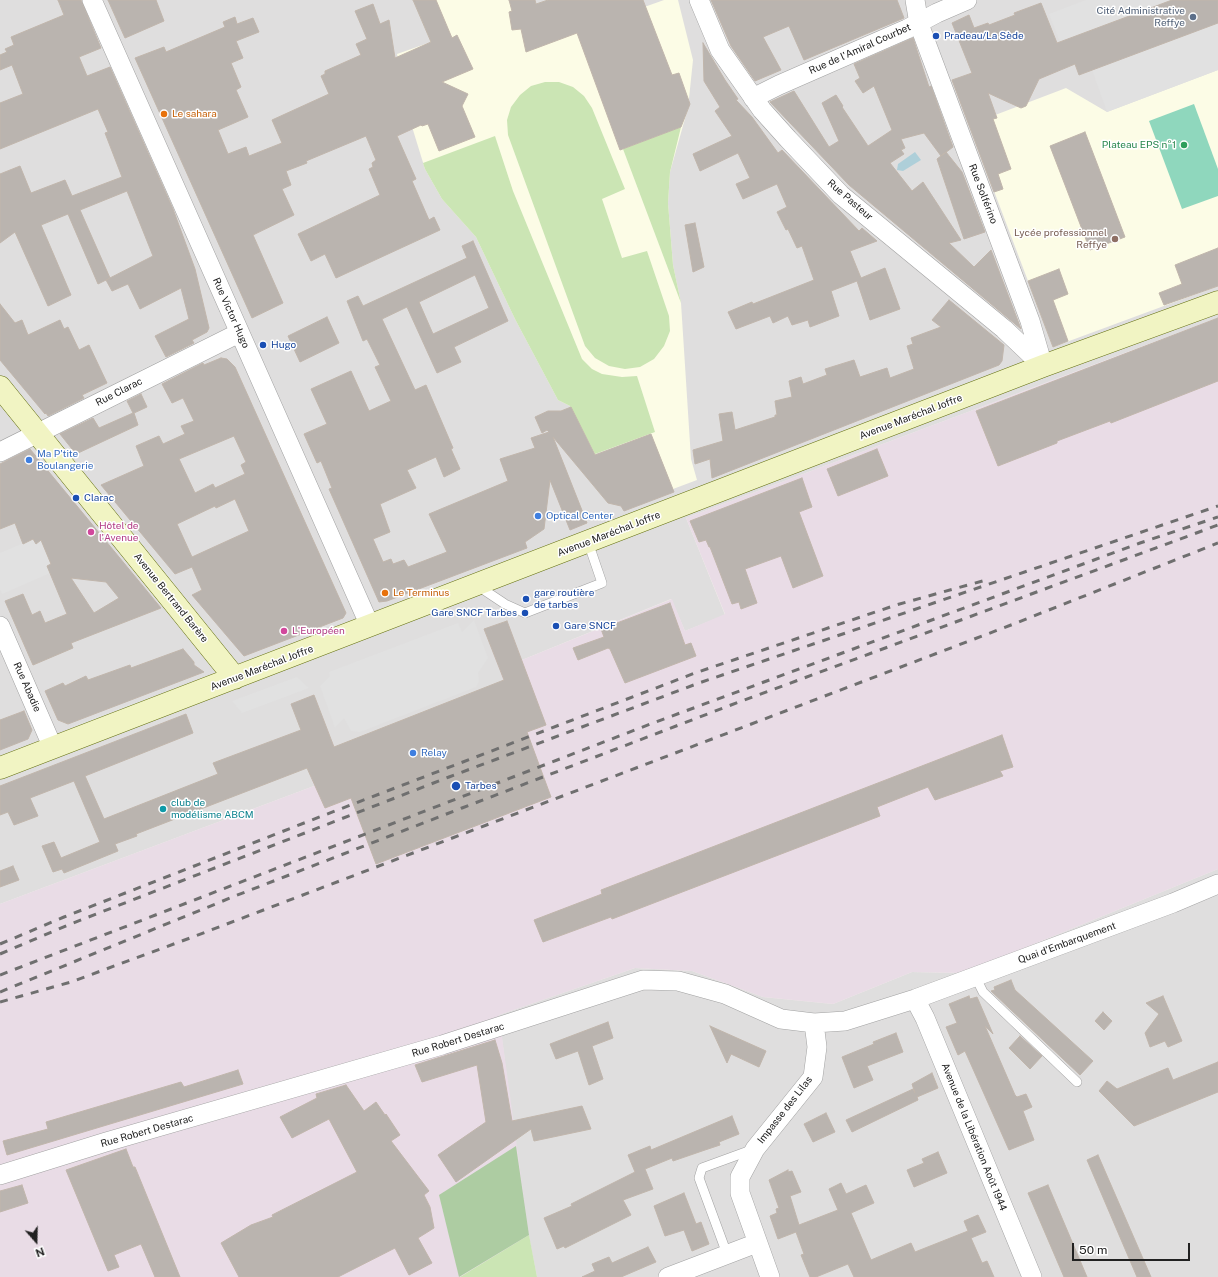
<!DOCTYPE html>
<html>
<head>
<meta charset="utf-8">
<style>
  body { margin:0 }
  #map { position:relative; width:1218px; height:1277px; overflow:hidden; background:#f1eee9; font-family:"Public Sans",sans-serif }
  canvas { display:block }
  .north { position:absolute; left:16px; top:1221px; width:40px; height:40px; -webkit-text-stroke:3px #fff; paint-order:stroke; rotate:160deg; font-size:11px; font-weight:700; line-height:16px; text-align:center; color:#212121 }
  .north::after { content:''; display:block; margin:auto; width:14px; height:18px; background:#212121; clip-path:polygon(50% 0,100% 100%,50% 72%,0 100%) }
  .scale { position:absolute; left:1072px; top:1243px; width:118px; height:18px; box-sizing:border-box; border:2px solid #212121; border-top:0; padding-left:5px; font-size:12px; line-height:14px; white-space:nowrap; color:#212121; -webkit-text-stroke:3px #fff; paint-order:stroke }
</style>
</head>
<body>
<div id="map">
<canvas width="1218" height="1277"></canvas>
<div class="north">N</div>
<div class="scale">50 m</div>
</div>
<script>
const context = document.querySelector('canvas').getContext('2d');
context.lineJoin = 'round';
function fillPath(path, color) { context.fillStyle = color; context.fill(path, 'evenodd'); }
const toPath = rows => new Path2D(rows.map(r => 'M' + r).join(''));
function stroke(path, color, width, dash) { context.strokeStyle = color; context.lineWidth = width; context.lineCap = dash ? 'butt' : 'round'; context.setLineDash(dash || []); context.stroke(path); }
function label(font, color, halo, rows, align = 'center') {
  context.font = font + ' "Public Sans",sans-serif'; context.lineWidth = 3; context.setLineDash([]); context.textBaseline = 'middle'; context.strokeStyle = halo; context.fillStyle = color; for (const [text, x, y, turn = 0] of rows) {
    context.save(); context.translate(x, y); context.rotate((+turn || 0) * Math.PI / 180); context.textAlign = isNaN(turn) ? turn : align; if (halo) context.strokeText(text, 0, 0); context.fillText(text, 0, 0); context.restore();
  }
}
fillPath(toPath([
  [0,0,1218,0,1218,318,686,518,725,615,685,631,671,599,522,660,508,692,317,770,314,786,0,904],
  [1218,869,1218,1277,537,1277,523,1206,499,1015,635,968,692,971,763,997,833,1004,912,972,963,973]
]), '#dfdede');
fillPath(toPath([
  [1218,318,1218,869,963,973,912,972,833,1004,763,997,692,971,635,968,499,1015,529,1235,460,1277,0,1277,0,904,314,786,310,775,317,770,291,704,314,695,339,759,508,692,484,629,507,621,522,660,672,599,685,631,725,614,686,518]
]), '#e9dce6');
fillPath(toPath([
  [413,0,535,0,536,4,548,0,609,0,636,10,664,0,678,0,693,60,688,108,670,172,668,203,673,265,681,303,691,459,697,480,673,489,651,434,595,454,570,406,558,400,515,319,476,237,442,199,425,169,413,130,397,54,431,42],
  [1218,70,1218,286,1053,347,969,125,1066,88,1107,112]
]), '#fcfce6');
fillPath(toPath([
  [545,82,559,82,573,87,584,96,592,108,625,189,602,199,622,258,647,251,669,316,670,331,664,346,654,359,640,367,625,369,609,366,595,358,585,346,508,135,507,120,511,107,520,95,531,86],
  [681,127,670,172,668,203,673,265,681,303,623,149],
  [495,136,513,191,582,359,592,369,602,374,622,377,637,376,655,432,595,454,570,406,558,400,515,319,476,237,442,199,425,169,423,163],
  [529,1235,537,1277,460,1277]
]), '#cbe5b4');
fillPath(toPath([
  [516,1146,529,1235,459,1277,439,1195]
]), '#adcca2');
fillPath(toPath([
  [1194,104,1218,169,1218,196,1182,209,1149,121]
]), '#8fd7bd');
fillPath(toPath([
  [1086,0,1172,0,1060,42,1049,14],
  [1218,23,1218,70,1107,112,1092,70],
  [211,335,212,339,133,378,131,374],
  [119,514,144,544,141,547,116,517],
  [33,539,41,540,51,564,47,566,50,573,2,594,0,589,0,553],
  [161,564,176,583,173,586,158,567],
  [474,620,488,658,478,673,479,681,476,687,360,732,351,731,344,718,335,728,320,686,330,676,329,672,458,623,462,632],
  [297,677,309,688,242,713,232,701],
  [140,700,143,705,72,732,70,727]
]), '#e1e1e1');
fillPath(toPath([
  [915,152,921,160,903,171,897,170,898,164]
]), '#aecfd9');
const building = toPath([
  [58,0,81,0,101,48,79,57,87,76,110,67,173,209,195,269,209,328,207,332,192,340,194,343,166,357,155,336,189,319,181,288,140,309,128,284,112,291,106,280,153,256,127,191,80,210,110,278,98,284,68,214,41,225,71,295,48,306,15,232,0,243,0,174,20,166,31,193,65,180,72,196,122,177,105,133,108,132,98,109,0,149,0,103,23,94,12,65,0,70,0,55,7,52,5,49,14,45,11,37,64,15,58,0],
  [108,0,156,0,164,21,125,38,108,0],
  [413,0,436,0,452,38,457,35,473,69,442,82,468,94,462,106,475,137,439,151,428,124,422,126,421,125,397,136,416,179,412,181,429,220,434,217,440,230,336,278,325,254,311,261,298,234,380,195,369,169,373,167,372,163,376,160,366,136,306,161,307,163,286,171,291,185,282,189,294,215,253,235,283,303,252,318,135,58,164,47,166,52,225,27,223,22,235,17,237,24,253,18,259,32,236,41,243,58,231,63,241,87,236,90,248,117,218,130,228,154,246,147,249,156,282,143,272,120,329,94,321,76,325,74,325,71,361,55,356,44,367,39,355,11,373,4,380,24,389,20,395,58,431,42,413,0],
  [509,0,535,0,536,4,548,0,643,0,672,75,679,73,690,104,681,127,620,150,577,33,526,52,521,29,512,30,509,12,512,11,509,0],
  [711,0,897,0,904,18,804,60,789,26,763,37,781,70,755,81,731,46,711,0],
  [1172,0,1218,0,1218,23,1079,75,1075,64,1039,79,1026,106,1021,108,988,93,997,118,993,119,1011,169,998,174,1003,189,994,192,952,80,972,73,952,23,969,15,974,28,988,23,989,25,1015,15,1014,13,1041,3,1057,43,1172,0],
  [913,38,929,87,931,86,953,147,941,156,924,133,901,139,905,148,901,150,904,154,890,163,912,191,923,182,961,240,949,243,974,267,991,250,1021,329,849,185,770,102,794,91,829,147,839,141,822,103,836,95,843,106,842,107,868,146,892,130,874,86,863,93,855,81,860,78,854,64,913,38],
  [703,43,725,80,738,99,736,100,752,117,778,153,782,150,859,231,862,228,877,241,850,251,861,278,885,268,900,309,870,320,857,281,831,291,839,316,810,327,808,320,792,325,788,316,773,323,770,316,736,329,728,312,752,302,753,304,814,280,802,246,797,248,788,229,786,230,777,212,787,207,777,184,743,199,736,184,750,178,738,153,700,171,693,154,732,136,715,111,720,107,704,81,703,43],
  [1085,132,1125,237,1090,250,1050,146,1085,132],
  [946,152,962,172,985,232,964,239,937,159,946,152],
  [695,223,704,267,693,272,685,225,695,223],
  [473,241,508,321,454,347,461,362,437,373,407,307,382,319,415,390,426,385,453,448,451,449,460,469,444,477,436,457,407,470,416,488,380,504,390,532,373,539,383,562,391,559,393,564,404,560,408,567,447,552,429,514,508,481,500,459,535,448,531,438,549,432,547,430,542,433,535,417,548,411,561,411,571,407,595,455,651,434,674,492,624,511,621,506,608,503,553,437,587,523,570,530,550,480,544,529,525,542,527,548,387,601,379,602,329,489,332,488,321,461,317,463,304,434,327,424,311,389,351,371,369,411,391,401,375,367,380,365,367,339,363,341,347,301,358,296,363,306,467,258,462,246,473,241],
  [475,275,489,308,433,334,419,302,475,275],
  [1218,248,1218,286,1164,305,1159,293,1182,284,1175,265,1218,248],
  [1059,269,1068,294,1053,300,1068,341,1053,347,1028,281,1059,269],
  [949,300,1004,345,1002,361,999,365,712,478,710,459,695,464,693,450,723,441,719,414,732,412,735,430,775,417,775,415,777,415,775,401,792,397,789,381,801,377,803,384,827,375,825,369,854,360,860,377,887,368,890,378,914,369,907,346,913,344,911,338,941,327,932,320,949,300],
  [0,304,15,323,22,320,28,335,60,320,64,329,68,327,79,350,89,345,107,383,82,395,84,398,48,416,46,413,45,414,0,360,0,304],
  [327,317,339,343,300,362,288,336,327,317],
  [1218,318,1218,381,1111,423,1110,421,1057,441,1057,443,998,466,976,411,1218,318],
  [221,358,227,359,235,367,346,613,343,618,244,656,192,595,202,590,192,567,175,574,101,485,144,466,136,446,159,436,163,444,185,434,181,426,194,421,183,398,172,403,162,384,203,363,204,365,221,358],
  [234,436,246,462,241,465,245,474,215,488,213,484,195,493,179,459,234,436],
  [235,499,249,531,192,557,177,524,215,506,216,508,235,499],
  [141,394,147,407,134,413,138,425,76,454,60,434,93,418,99,428,133,413,127,401,141,394],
  [30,449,161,608,71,643,73,648,33,665,5,601,23,594,32,615,40,611,45,623,67,614,47,566,51,564,41,540,36,544,33,539,23,544,15,523,0,529,0,464,30,449],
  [71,578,106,582,119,598,94,613,71,578],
  [877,449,888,476,838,496,827,469,877,449],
  [802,478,812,507,799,512,823,576,793,588,781,556,745,569,757,603,741,609,739,602,732,604,710,547,709,547,706,540,699,542,690,521,802,478],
  [670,603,685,645,691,643,696,656,625,683,610,649,608,648,578,660,573,648,604,637,601,629,670,603],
  [507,621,546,725,527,732,551,797,376,864,351,798,325,808,307,768,136,834,137,836,115,844,118,851,64,873,62,869,53,872,42,846,54,842,61,858,100,842,74,781,30,798,38,816,14,825,8,812,0,815,0,786,186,714,193,733,85,776,104,819,218,774,213,763,301,730,291,704,314,695,334,747,504,680,484,629,507,621],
  [183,649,194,662,194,665,204,672,68,724,58,720,45,691,63,683,65,686,86,676,88,680,130,665,131,668,183,649],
  [24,711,32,730,28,739,0,750,0,720,24,711],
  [1002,735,1013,767,1000,771,1003,776,935,800,928,787,877,807,880,816,612,919,611,917,543,942,534,920,602,894,601,890,1002,735],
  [13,866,19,880,0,887,0,871,13,866],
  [1011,980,1015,990,1093,1061,1080,1075,991,991,995,990,994,987,1011,980],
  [969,996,970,999,977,997,993,1034,985,1026,1015,1095,1017,1097,1026,1094,1032,1107,1023,1111,1034,1140,1009,1150,965,1051,958,1055,946,1027,957,1023,949,1004,969,996],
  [1163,996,1182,1041,1168,1047,1165,1041,1150,1047,1145,1033,1159,1014,1146,1003,1163,996],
  [1103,1012,1112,1021,1104,1030,1095,1021,1103,1012],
  [608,1022,613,1038,592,1046,603,1079,589,1085,578,1051,556,1059,550,1044,608,1022],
  [710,1026,766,1051,759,1067,731,1054,727,1063,710,1026],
  [896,1033,903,1052,867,1066,873,1080,854,1088,842,1057,874,1044,873,1042,896,1033],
  [1020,1036,1042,1056,1030,1069,1009,1048,1020,1036],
  [495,1040,502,1063,512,1121,582,1106,591,1129,534,1141,531,1129,456,1182,438,1155,486,1122,477,1065,422,1082,415,1065,495,1040],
  [1218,1062,1218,1092,1134,1126,1099,1091,1107,1081,1117,1089,1168,1068,1173,1080,1218,1062],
  [238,1070,243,1084,7,1155,3,1141,48,1129,46,1122,181,1082,184,1087,238,1070],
  [932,1073,938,1088,917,1097,918,1100,852,1132,846,1120,913,1089,915,1093,912,1084,932,1073],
  [346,1085,364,1111,376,1102,385,1115,386,1114,400,1135,391,1141,429,1191,424,1195,430,1207,434,1228,418,1238,432,1263,409,1275,395,1248,338,1277,239,1277,221,1243,251,1225,273,1217,272,1215,357,1172,329,1119,292,1138,280,1117,317,1098,316,1094,346,1085],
  [826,1113,835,1132,813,1142,804,1124,826,1113],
  [732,1116,739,1134,719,1142,720,1145,705,1150,673,1161,672,1158,645,1169,653,1189,623,1200,631,1215,565,1248,564,1246,557,1249,544,1218,572,1206,571,1204,635,1172,628,1155,650,1146,651,1150,732,1116],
  [126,1149,133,1167,135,1167,180,1277,155,1277,141,1244,114,1255,119,1267,108,1271,66,1170,126,1149],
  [938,1152,947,1173,914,1187,907,1170,924,1163,922,1159,938,1152],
  [1098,1155,1151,1277,1137,1277,1087,1160,1098,1155],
  [788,1170,788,1172,792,1171,801,1192,790,1196,799,1225,838,1210,829,1189,841,1183,846,1194,866,1185,874,1203,851,1213,871,1260,911,1243,915,1252,968,1231,964,1221,978,1215,986,1232,971,1238,982,1263,987,1261,994,1277,854,1277,848,1264,816,1277,810,1277,801,1255,804,1254,796,1232,778,1239,770,1216,777,1213,776,1209,779,1208,769,1180,788,1170],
  [22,1185,28,1203,0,1212,0,1191,22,1185],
  [1048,1185,1087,1277,1064,1277,1028,1193,1048,1185],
  [684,1193,696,1224,701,1222,709,1244,692,1251,684,1230,665,1236,654,1206,684,1193],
  [648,1247,656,1262,621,1277,582,1277,595,1271,592,1264,609,1257,612,1263,648,1247]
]);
fillPath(building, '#bab4af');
stroke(building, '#c1b6ac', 1);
const service = toPath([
  [478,586,505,604,525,613,602,583,588,542],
  [975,976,983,992,1077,1082],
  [727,1254,699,1178,702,1168,754,1149]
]);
const minor = toPath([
  [92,0,370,626],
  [699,0,720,50,762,110,788,139,841,195,1004,329,1043,366],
  [915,0,919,24,1030,321,1043,366],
  [753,98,779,85,907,29,937,13,967,0],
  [0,452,239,333],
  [0,626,53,748],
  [915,999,925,1018,1032,1277],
  [0,1175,106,1142,442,1045,643,980,678,981,725,994,781,1019,814,1023,845,1021,915,999,1173,903,1218,884],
  [668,1277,757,1243],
  [770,1277,740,1193,740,1177,755,1149,813,1077,817,1047,814,1023]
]);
const secondary = toPath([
  [0,387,235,678],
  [0,768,1043,366,1218,302]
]);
stroke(service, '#a2a2a2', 10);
stroke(minor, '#a2a2a2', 20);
stroke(secondary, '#647010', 23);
stroke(service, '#fff', 9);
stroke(minor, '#fff', 19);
stroke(secondary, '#f1f4c3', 22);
stroke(toPath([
  [0,944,64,917,322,816,695,673,896,605,986,580],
  [0,954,68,925,449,777,699,683,1218,506],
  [0,975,653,723,1140,543,1218,517],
  [0,992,235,896,462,808,731,705,1218,525],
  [0,1002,71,982,190,938,1011,625,1218,543]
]), '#6f6f6f', 3, [8, 8]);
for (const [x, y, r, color] of [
  [1193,17,4,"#5c6f8a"],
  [936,36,4,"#1a4fb4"],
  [164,114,4,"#e8710a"],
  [1184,145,4,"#2e9e5b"],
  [1115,239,4,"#8d6e63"],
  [263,345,4,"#1a4fb4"],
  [29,460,4,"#3f7fe0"],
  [76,498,4,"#1a4fb4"],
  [538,516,4,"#3f7fe0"],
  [91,532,4,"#d1479c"],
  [385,593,4,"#e8710a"],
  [526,599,4,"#1a4fb4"],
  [525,613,4,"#1a4fb4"],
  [556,626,4,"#1a4fb4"],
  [284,631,4,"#d1479c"],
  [413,753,4,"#3f7fe0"],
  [456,786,5,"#1a4fb4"],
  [163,809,4,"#0f9aa8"]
]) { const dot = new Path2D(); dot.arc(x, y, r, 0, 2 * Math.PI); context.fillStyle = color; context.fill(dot); stroke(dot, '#fff', 1.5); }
label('10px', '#4e5e75', '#fff', [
  ["Cité Administrative",1185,11],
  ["Reffye",1185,23]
], 'right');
label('10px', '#164399', '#fff', [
  ["Pradeau/La Sède",944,36],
  ["Hugo",271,345],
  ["Clarac",84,498],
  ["gare routière",534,593],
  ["de tarbes",534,605],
  ["Gare SNCF Tarbes",517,613,"right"],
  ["Gare SNCF",564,626],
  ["Tarbes",465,786]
], 'left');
label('10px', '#212121', '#fff', [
  ["Rue de l'Amiral Courbet",860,49,-24],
  ["Rue Solférino",983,194,69],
  ["Rue Pasteur",850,200,41],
  ["Rue Victor Hugo",231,313,66],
  ["Rue Clarac",119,392,-27],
  ["Avenue Maréchal Joffre",911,417,-21],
  ["Avenue Maréchal Joffre",609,534,-21],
  ["Avenue Bertrand Barère",171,598,51],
  ["Avenue Maréchal Joffre",262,668,-21],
  ["Rue Abadie",27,687,66],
  ["Quai d'Embarquement",1067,943,-20],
  ["Rue Robert Destarac",458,1040,-17],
  ["Impasse des Lilas",785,1110,-52],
  ["Rue Robert Destarac",147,1131,-16],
  ["Avenue de la Libération Août 1944",974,1137,68]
]);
label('10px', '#c56008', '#fff', [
  ["Le sahara",172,114],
  ["Le Terminus",393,593]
], 'left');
label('10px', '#27864d', '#fff', [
  ["Plateau EPS n°1",1176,145]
], 'right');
label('10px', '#785e54', '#fff', [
  ["Lycée professionnel",1107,233],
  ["Reffye",1107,245]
], 'right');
label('10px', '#366cbe', '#fff', [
  ["Ma P'tite",37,454],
  ["Boulangerie",37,466],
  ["Optical Center",546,516],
  ["Relay",421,753]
], 'left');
label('10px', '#b23c85', '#fff', [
  ["Hôtel de",99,526],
  ["l'Avenue",99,538],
  ["L'Européen",292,631]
], 'left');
label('10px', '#0d838f', '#fff', [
  ["club de",171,803],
  ["modélisme ABCM",171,815]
], 'left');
</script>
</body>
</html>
